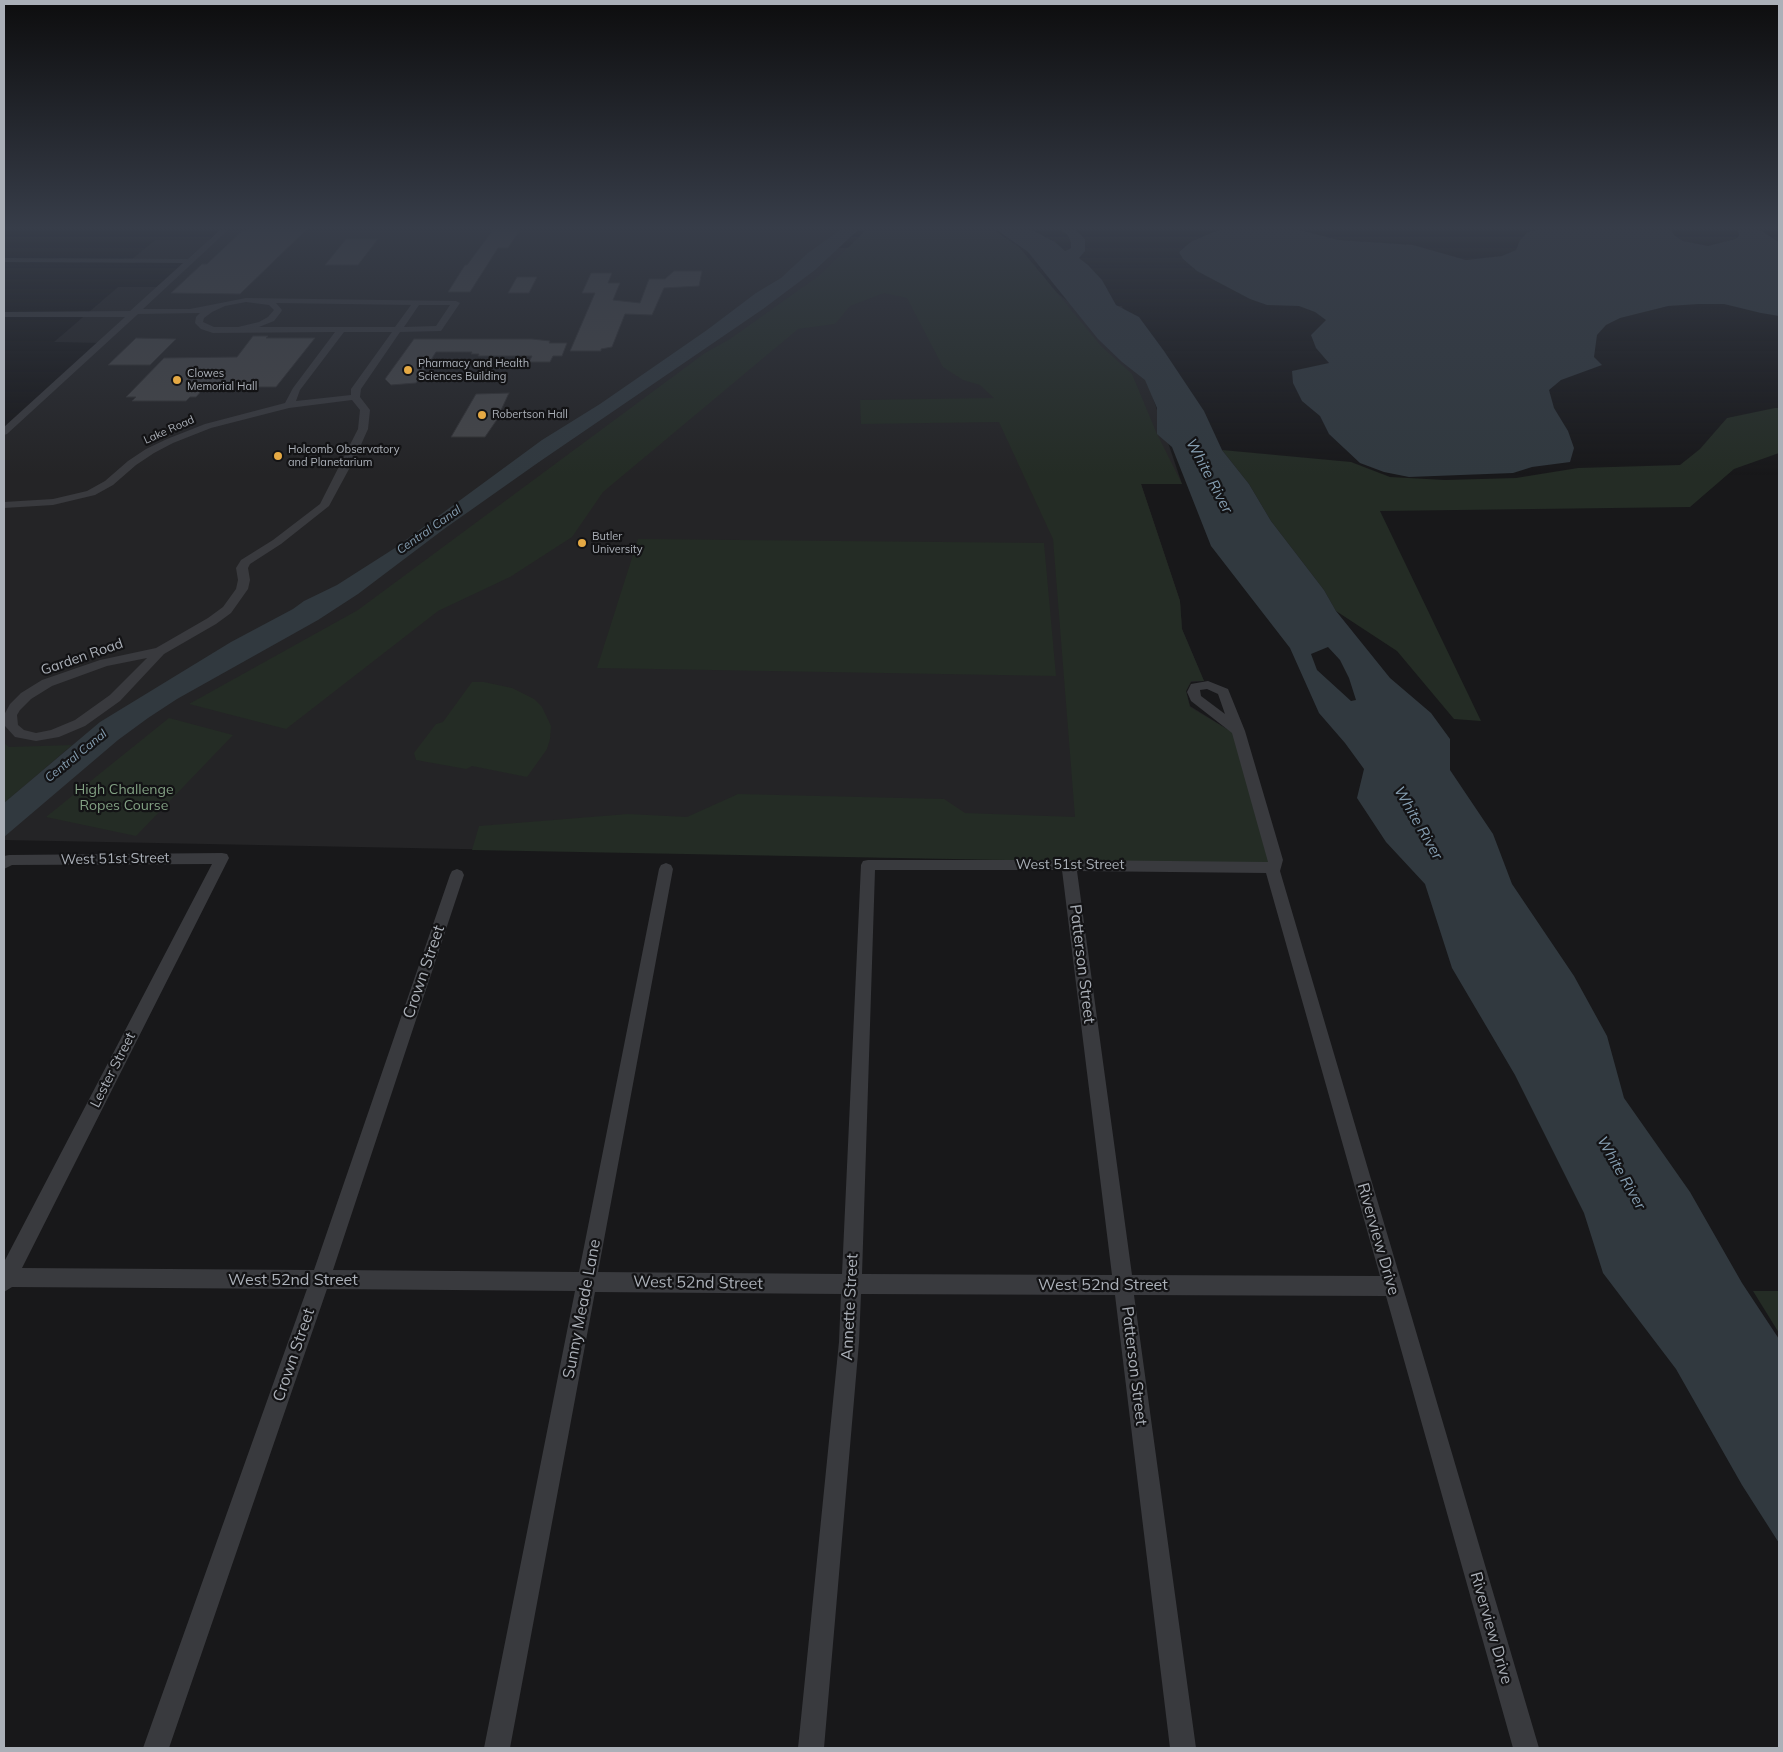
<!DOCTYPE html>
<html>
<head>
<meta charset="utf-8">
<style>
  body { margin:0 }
  #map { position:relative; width:1783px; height:1752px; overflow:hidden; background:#18181a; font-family:Mulish,sans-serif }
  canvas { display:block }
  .frame { position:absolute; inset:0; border:5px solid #abb0b8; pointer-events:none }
</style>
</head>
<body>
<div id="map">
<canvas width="1783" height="1752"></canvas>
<div class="frame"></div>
</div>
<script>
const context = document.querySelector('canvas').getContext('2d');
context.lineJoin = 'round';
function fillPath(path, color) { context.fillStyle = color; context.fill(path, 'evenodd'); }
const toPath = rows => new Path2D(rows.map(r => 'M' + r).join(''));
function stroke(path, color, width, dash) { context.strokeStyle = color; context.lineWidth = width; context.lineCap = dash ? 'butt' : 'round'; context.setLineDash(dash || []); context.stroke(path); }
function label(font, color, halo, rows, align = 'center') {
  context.font = font + ' Mulish,sans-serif'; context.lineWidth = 4.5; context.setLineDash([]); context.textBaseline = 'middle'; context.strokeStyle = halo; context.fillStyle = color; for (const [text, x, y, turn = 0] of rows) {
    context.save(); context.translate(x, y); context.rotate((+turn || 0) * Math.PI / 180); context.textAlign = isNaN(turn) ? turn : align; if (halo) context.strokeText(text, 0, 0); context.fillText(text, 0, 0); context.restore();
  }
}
fillPath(toPath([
  [224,230,840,230,817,248,1019,247,1056,292,1074,306,1122,306,1182,484,1141,484,1180,601,1182,629,1204,681,1191,682,1186,691,1190,706,1235,734,1272,865,4,840,4,433,100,343,54,342,118,287,161,287,189,261,131,260,155,240,212,240]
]), '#242426');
fillPath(toPath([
  [866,230,994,230,1019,247,1101,346,1132,374,1157,434,1182,484,1141,484,1180,601,1182,629,1204,681,1191,681,1186,691,1190,707,1235,734,1272,865,472,850,479,826,628,814,687,817,738,794,944,799,965,813,1075,817,1053,539,999,422,861,424,860,400,994,398,980,385,963,380,943,367,907,298,884,293,850,306,835,324,798,329,603,492,572,537,510,577,438,611,286,729,189,704,358,610,705,353,730,339,820,275],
  [1775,408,1779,408,1779,453,1734,469,1690,507,1380,511,1481,721,1454,719,1397,651,1336,611,1324,590,1271,521,1249,484,1222,450,1351,462,1390,477,1445,480,1516,478,1578,468,1680,465,1700,449,1727,418],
  [638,539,1044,543,1056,676,597,668],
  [472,682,484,682,512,688,534,699,542,707,551,726,550,739,547,749,527,777,472,766,466,769,416,760,414,753,436,724,443,722],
  [169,718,233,735,136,836,46,817],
  [4,743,9,747,72,745,4,803],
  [1753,1291,1779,1291,1779,1333]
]), '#242c25');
fillPath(toPath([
  [840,230,858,230,815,270,763,309,539,462,444,529,358,594,318,620,177,699,148,718,118,740,4,837,4,803,100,722,231,642,293,609,304,601,337,585,395,548,542,440,600,404,707,330,756,293,781,278,808,253],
  [997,230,1032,230,1055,242,1065,251,1071,248,1071,242,1067,234,1060,230,1076,230,1085,239,1085,251,1079,258,1088,265,1102,280,1116,305,1139,317,1164,351,1204,411,1222,450,1249,484,1271,521,1324,590,1336,611,1390,678,1431,713,1450,739,1450,770,1493,834,1512,884,1574,976,1607,1036,1624,1098,1690,1192,1742,1283,1779,1339,1779,1543,1742,1485,1676,1369,1603,1273,1584,1213,1515,1075,1452,968,1425,884,1386,842,1357,798,1364,769,1345,743,1319,713,1290,648,1211,546,1172,447,1157,434,1157,408,1145,380,1122,362,1098,339,1028,252],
  [1328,647,1340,660,1349,678,1356,700,1351,701,1317,670,1311,654],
  [1219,230,1299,230,1339,240,1413,245,1466,260,1502,256,1516,250,1520,240,1528,232,1535,230,1673,230,1672,231,1674,235,1683,241,1708,246,1735,239,1739,236,1738,230,1760,230,1779,242,1779,316,1761,313,1724,304,1699,304,1668,306,1620,318,1606,325,1597,335,1594,357,1602,365,1561,380,1549,390,1554,408,1568,431,1574,448,1570,462,1532,467,1513,473,1409,477,1384,472,1360,463,1329,434,1320,416,1302,401,1293,383,1292,371,1329,363,1316,348,1311,335,1326,320,1315,312,1299,306,1267,305,1250,299,1197,271,1183,259,1179,252,1192,241]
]), '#31393f');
const building = toPath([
  [247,230,306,230,240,294,171,293,202,264,207,264,242,231,247,230],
  [493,230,520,230,508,248,498,248,470,292,448,292,465,265,467,265,493,230],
  [346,239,378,239,358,265,325,265,346,239],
  [674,271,702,271,699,286,664,288,652,315,625,314,612,347,601,349,601,351,570,351,595,293,582,293,591,273,612,273,608,283,620,283,613,300,640,303,649,279,665,279,674,271],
  [517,277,537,277,529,293,508,293,517,277],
  [253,336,268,336,266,338,315,338,276,387,205,387,196,397,190,397,186,401,132,401,136,397,126,397,164,358,237,357,253,336],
  [136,338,176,339,150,365,108,365,136,338],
  [414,339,532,339,550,341,549,343,567,343,562,356,553,356,550,362,529,362,532,356,478,356,479,354,471,354,472,352,436,352,416,383,391,385,385,379,414,339],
  [509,393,496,421,485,437,451,437,476,394,509,393]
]);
fillPath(building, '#454649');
stroke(building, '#323235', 1);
fillPath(toPath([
  [220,230,228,230,143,309,190,309,246,298,456,301,460,303,441,331,400,332,361,389,360,397,370,410,368,429,355,458,329,506,281,544,250,564,248,568,250,580,248,589,231,613,216,624,164,654,120,701,85,726,59,737,36,741,15,737,5,726,4,715,10,704,21,693,42,680,100,660,156,648,208,618,223,607,236,589,238,580,236,568,241,560,273,540,320,504,358,429,360,410,352,400,289,408,211,428,173,443,154,453,136,465,113,485,95,495,53,505,4,508,4,502,53,499,87,491,105,481,128,461,146,449,167,439,205,424,285,403,293,388,335,332,213,333,201,329,195,323,196,317,200,313,138,314,7,434,4,435,4,427,125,317,4,317,4,312,130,311,183,263,4,262,4,258,188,259,220,230],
  [246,302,269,305,274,310,268,317,259,322,238,327,214,327,203,322,204,318,212,312,225,306,246,302],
  [276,303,411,305,395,327,259,327,274,321,281,312,282,310,276,303],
  [419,305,450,305,436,326,404,327,419,305],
  [344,332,392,332,351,389,351,395,296,401,300,390,344,332],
  [147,658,110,695,75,720,51,730,36,733,24,730,18,725,17,715,20,710,31,699,52,686,107,666,147,658],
  [1208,681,1228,689,1245,731,1283,860,1280,871,1539,1748,1513,1748,1386,1296,1134,1295,1196,1748,1170,1748,1115,1295,861,1294,859,1342,824,1748,798,1748,839,1342,841,1294,595,1292,510,1748,484,1748,575,1291,327,1289,169,1748,143,1748,307,1289,12,1287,4,1292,4,1262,212,864,12,865,4,869,4,856,9,855,222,853,227,854,229,858,22,1268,314,1270,450,875,452,871,457,869,462,871,464,875,333,1270,579,1272,659,869,661,865,666,863,671,865,673,869,598,1272,842,1274,861,865,863,861,868,860,1069,860,1268,862,1232,733,1191,701,1187,692,1191,684,1208,681],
  [1207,689,1218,694,1225,714,1201,696,1200,690,1207,689],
  [875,870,1062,870,1112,1275,862,1274,875,870],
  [1077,871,1266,873,1380,1276,1132,1275,1077,871]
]), '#393a3e');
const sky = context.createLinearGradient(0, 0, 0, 475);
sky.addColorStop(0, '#0d0d0e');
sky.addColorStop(0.48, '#373d49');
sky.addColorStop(1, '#373d4900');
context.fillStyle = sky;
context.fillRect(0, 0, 1783, 475);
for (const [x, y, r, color] of [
  [408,370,5,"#e5a944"],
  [177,380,5,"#e5a944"],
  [482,415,5,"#e5a944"],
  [278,456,5,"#e5a944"],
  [582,543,5,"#e5a944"]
]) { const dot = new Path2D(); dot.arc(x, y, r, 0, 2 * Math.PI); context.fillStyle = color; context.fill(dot); stroke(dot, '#131315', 2); }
label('11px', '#abb0b8', '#131315', [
  ["Pharmacy and Health",418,364],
  ["Sciences Building",418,377],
  ["Clowes",187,374],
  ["Memorial Hall",187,387],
  ["Robertson Hall",492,415],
  ["Holcomb Observatory",288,450],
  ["and Planetarium",288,463],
  ["Butler",592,537],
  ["University",592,550]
], 'left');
label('11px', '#abb0b8', '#131315', [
  ["Lake Road",169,430,-24]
]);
label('italic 12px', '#859eb1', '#131315', [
  ["Central Canal",429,530,-35],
  ["Central Canal",76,756,-39]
]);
label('14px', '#abb0b8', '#131315', [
  ["Garden Road",82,657,-19],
  ["West 51st Street",115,859,-1],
  ["West 51st Street",1070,865],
  ["Lester Street",113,1070,-63]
]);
label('14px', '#83a284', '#131315', [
  ["High Challenge",124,790],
  ["Ropes Course",124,806]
]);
label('italic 15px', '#859eb1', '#131315', [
  ["White River",1209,476,62],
  ["White River",1418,823,60],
  ["White River",1621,1173,60]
]);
label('16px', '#abb0b8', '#131315', [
  ["Patterson Street",1082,964,83],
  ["Crown Street",424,972,-71],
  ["Riverview Drive",1378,1239,74],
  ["West 52nd Street",293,1280],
  ["West 52nd Street",698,1283,1],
  ["West 52nd Street",1103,1285],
  ["Annette Street",850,1307,-87],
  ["Sunny Meade Lane",582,1309,-79],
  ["Crown Street",294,1355,-71],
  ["Patterson Street",1134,1366,83],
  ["Riverview Drive",1491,1628,74]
]);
</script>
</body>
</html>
